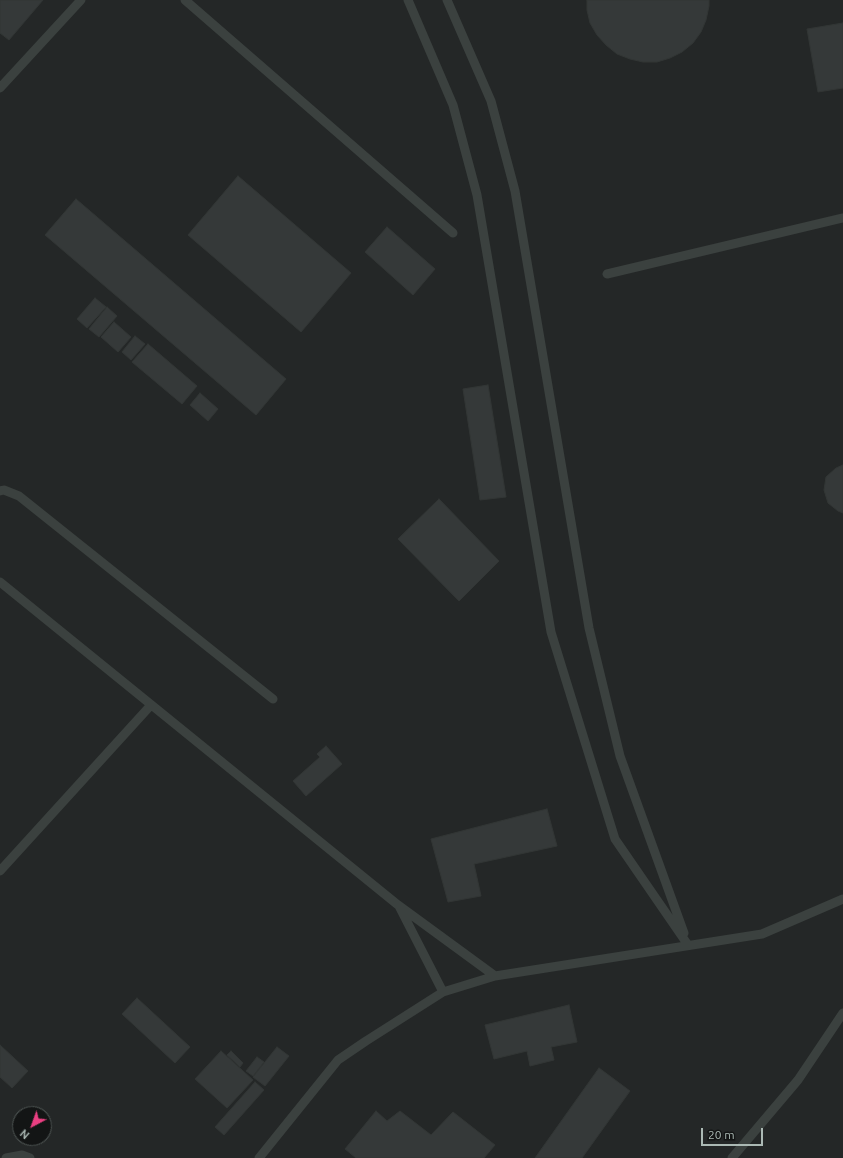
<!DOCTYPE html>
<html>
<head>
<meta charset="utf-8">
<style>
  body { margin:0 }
  #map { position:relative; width:843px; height:1158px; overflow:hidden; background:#181a1a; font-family:Ubuntu,sans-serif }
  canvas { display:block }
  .north { position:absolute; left:12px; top:1106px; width:40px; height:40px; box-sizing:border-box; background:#131515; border:1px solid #505755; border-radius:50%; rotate:221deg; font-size:11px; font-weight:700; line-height:16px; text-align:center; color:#abb9b4 }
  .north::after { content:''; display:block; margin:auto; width:14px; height:18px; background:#eb3f82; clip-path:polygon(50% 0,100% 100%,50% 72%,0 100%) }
  .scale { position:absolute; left:701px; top:1128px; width:62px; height:18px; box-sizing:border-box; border:2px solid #abb9b4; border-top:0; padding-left:5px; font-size:12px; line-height:14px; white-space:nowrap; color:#abb9b4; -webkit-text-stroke:3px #131515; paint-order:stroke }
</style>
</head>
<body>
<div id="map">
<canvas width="843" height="1158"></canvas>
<div class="north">N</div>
<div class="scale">20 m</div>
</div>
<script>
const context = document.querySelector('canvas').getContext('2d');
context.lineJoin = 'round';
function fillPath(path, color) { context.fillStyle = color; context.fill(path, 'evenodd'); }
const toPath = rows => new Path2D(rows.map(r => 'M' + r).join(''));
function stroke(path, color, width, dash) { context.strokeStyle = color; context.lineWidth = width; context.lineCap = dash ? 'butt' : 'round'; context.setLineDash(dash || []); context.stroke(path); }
fillPath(toPath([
  [0,0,843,0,843,1158,0,1158],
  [20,1114,44,1114,44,1138,20,1138]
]), '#242727');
const building = toPath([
  [0,0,43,0,9,40,0,33,0,0],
  [587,0,709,0,709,6,706,20,701,32,693,43,682,52,670,58,657,62,643,62,630,59,617,54,606,45,597,35,590,23,587,10,587,0],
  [843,23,843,88,818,92,807,29,843,23],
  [238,176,351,273,301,332,188,235,238,176],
  [76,199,286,379,256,415,45,235,76,199],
  [387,227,435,269,413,295,365,252,387,227],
  [95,298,106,307,87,328,77,319,95,298],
  [107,307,117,316,99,337,89,329,107,307],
  [114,322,131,337,118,352,101,337,114,322],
  [135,336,145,344,131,360,122,352,135,336],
  [148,344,197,386,182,404,132,362,148,344],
  [488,385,506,497,480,500,463,389,488,385],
  [200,393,218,409,208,421,190,405,200,393],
  [843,465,843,513,838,511,828,503,824,490,826,477,836,468,843,465],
  [439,499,499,561,459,601,398,539,439,499],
  [326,746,342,764,306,796,293,781,320,757,317,754,326,746],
  [547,809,557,846,474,864,481,896,448,902,431,839,547,809],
  [137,998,190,1047,175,1063,122,1014,137,998],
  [569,1005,577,1042,551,1047,554,1060,530,1066,527,1051,494,1059,485,1025,569,1005],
  [0,1045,28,1071,12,1088,0,1077,0,1045],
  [277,1047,289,1056,265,1086,253,1077,277,1047],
  [221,1051,253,1080,227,1108,195,1079,221,1051],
  [231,1051,243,1063,240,1067,227,1055,231,1051],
  [257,1057,264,1062,253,1076,246,1071,257,1057],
  [599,1068,630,1091,582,1158,535,1158,599,1068],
  [255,1082,264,1090,224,1135,215,1127,255,1082],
  [376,1111,387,1121,400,1111,431,1135,453,1112,495,1145,484,1158,356,1158,345,1149,376,1111]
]);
fillPath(building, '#353939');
stroke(building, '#323635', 1);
stroke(toPath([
  [185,0,453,233],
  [408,0,453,105,477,195,551,632,615,839,688,945],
  [447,0,491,101,515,191,589,628,620,756,684,933],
  [0,88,81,0],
  [607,274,843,218],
  [0,491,4,490,19,496,273,699],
  [0,582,398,905,495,976],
  [0,871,151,705],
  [400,908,443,992],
  [6,1158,22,1155,30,1158],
  [259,1158,338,1060,366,1041,443,992,495,976,762,934,843,899],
  [732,1158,798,1080,843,1013]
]), '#3b413f', 9);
</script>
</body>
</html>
